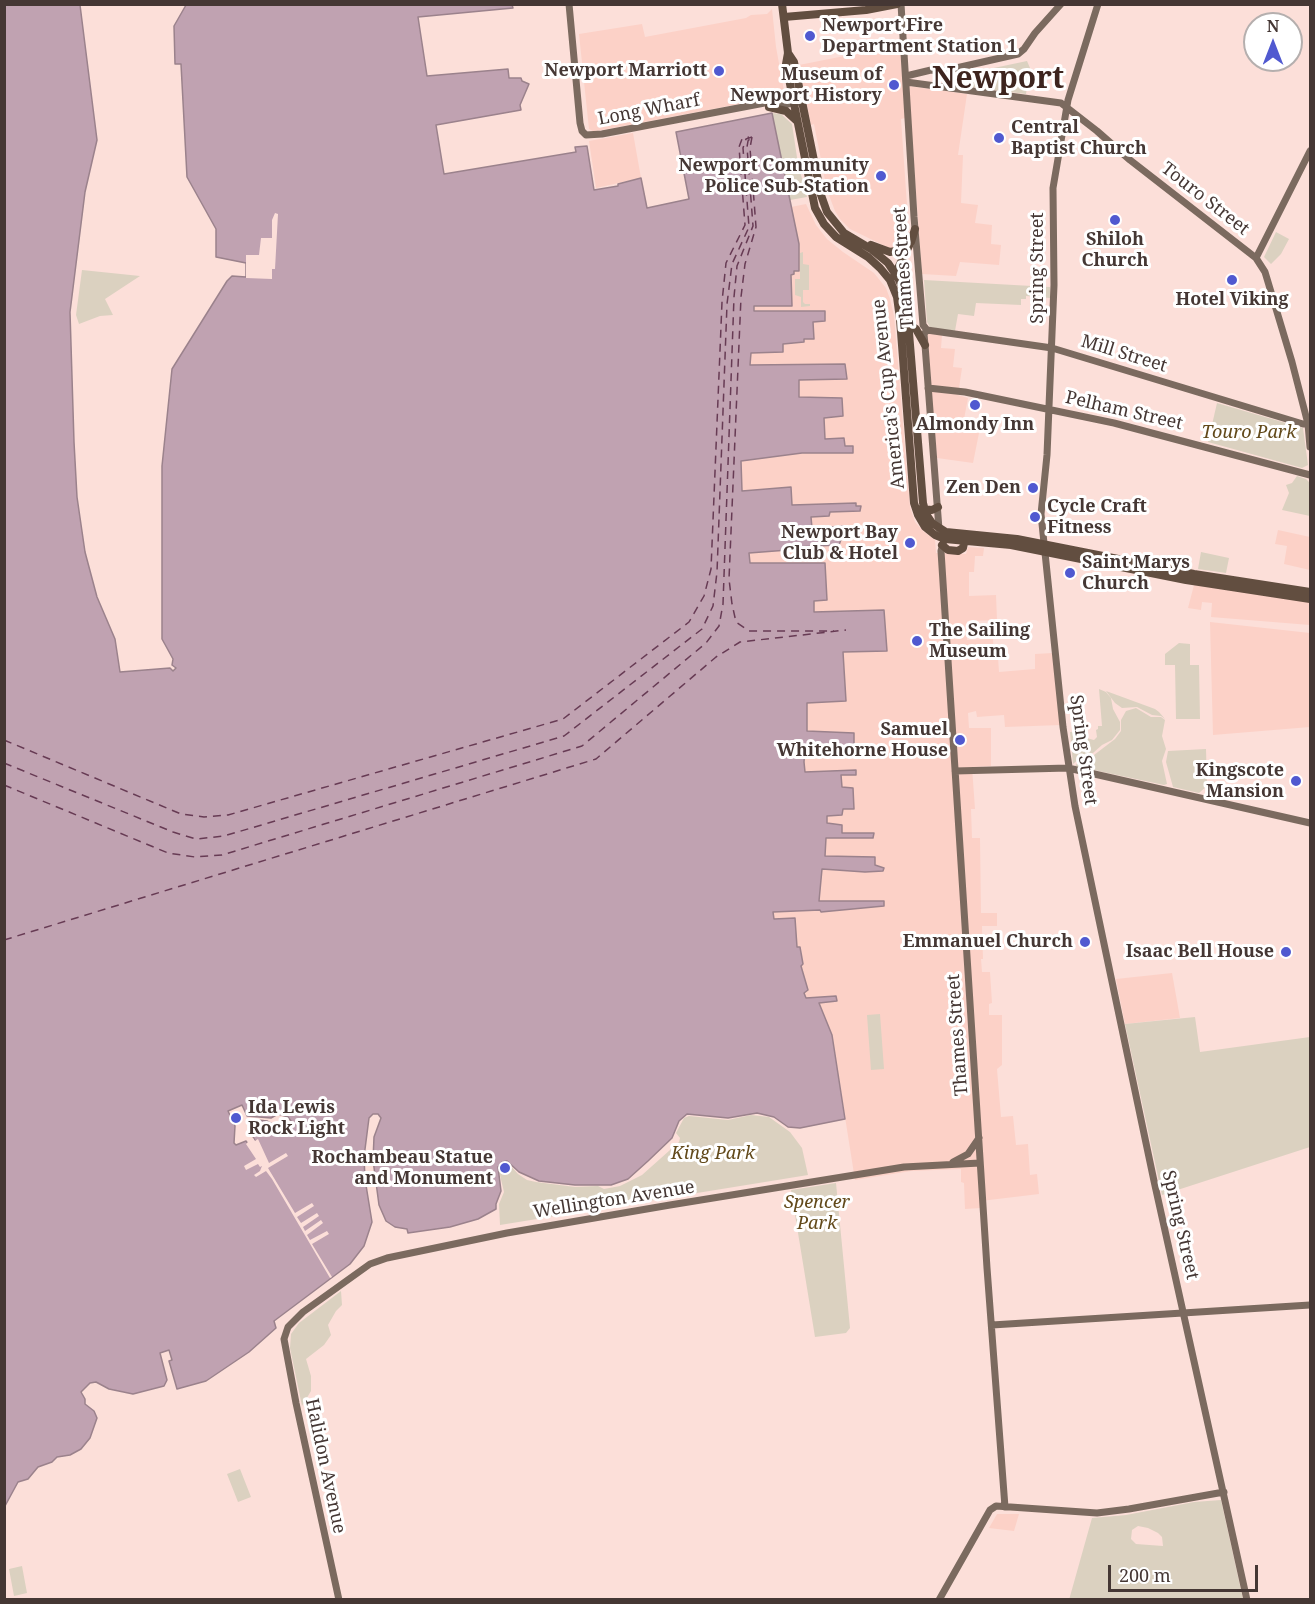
<!DOCTYPE html>
<html>
<head>
<meta charset="utf-8">
<style>
  body { margin:0 }
  #map { position:relative; width:1315px; height:1604px; overflow:hidden; background:#fcdfd9; font-family:"Noto Serif",serif }
  canvas { display:block }
  .frame { position:absolute; inset:0; border:6px solid #453734; pointer-events:none }
  .north { position:absolute; left:1243px; top:12px; width:60px; height:60px; box-sizing:border-box; background:#fff; border:2px solid #b5afae; border-radius:50%; rotate:0deg; font-size:16px; font-weight:700; line-height:24px; text-align:center; color:#453734 }
  .north::after { content:''; display:block; margin:auto; width:21px; height:27px; background:#5059d0; clip-path:polygon(50% 0,100% 100%,50% 72%,0 100%) }
  .scale { position:absolute; left:1108px; top:1565px; width:150px; height:27px; box-sizing:border-box; border:3px solid #453734; border-top:0; padding-left:8px; font-size:18px; line-height:21px; white-space:nowrap; color:#453734; -webkit-text-stroke:4px #fff; paint-order:stroke }
</style>
</head>
<body>
<div id="map">
<canvas width="1315" height="1604"></canvas>
<div class="frame"></div>
<div class="north">N</div>
<div class="scale">200 m</div>
</div>
<script>
const context = document.querySelector('canvas').getContext('2d');
context.lineJoin = 'round';
function fillPath(path, color) { context.fillStyle = color; context.fill(path, 'evenodd'); }
const toPath = rows => new Path2D(rows.map(r => 'M' + r).join(''));
function stroke(path, color, width, dash) { context.strokeStyle = color; context.lineWidth = width; context.lineCap = dash ? 'butt' : 'round'; context.setLineDash(dash || []); context.stroke(path); }
function label(font, color, halo, rows, align = 'center') {
  context.font = font + ' "Noto Serif",serif'; context.lineWidth = 6; context.setLineDash([]); context.textBaseline = 'middle'; context.strokeStyle = halo; context.fillStyle = color; for (const [text, x, y, turn = 0] of rows) {
    context.save(); context.translate(x, y); context.rotate((+turn || 0) * Math.PI / 180); context.textAlign = isNaN(turn) ? turn : align; if (halo) context.strokeText(text, 0, 0); context.fillText(text, 0, 0); context.restore();
  }
}
fillPath(toPath([
  [772,9,776,47,784,91,781,96,602,130,593,131,589,129,579,34,642,24,645,37,746,18,751,15,767,14],
  [900,45,905,118,901,119,909,234,906,242,895,249,887,247,850,229,840,219,835,211,827,190,814,124,811,125,799,65],
  [908,86,967,94,958,155,963,155,961,203,978,205,975,223,992,225,991,244,1001,245,999,265,960,262,956,276,922,274],
  [633,133,641,178,596,188,589,141],
  [806,204,816,225,827,239,843,252,874,273,886,288,890,299,894,316,910,507,915,522,923,531,935,540,936,553,966,554,968,547,984,548,983,556,975,556,974,572,969,572,969,596,996,595,997,620,967,621,967,640,993,639,994,657,998,657,999,672,1035,669,1035,654,1053,653,1061,725,1005,727,1004,715,977,717,976,711,968,713,969,728,991,728,991,766,972,767,975,809,971,809,972,838,980,838,981,913,997,913,997,926,982,926,983,959,981,959,982,972,990,972,992,1003,989,1004,989,1015,1002,1015,1002,1065,997,1069,1001,1117,1013,1116,1016,1145,1028,1144,1030,1175,1037,1174,1039,1194,981,1201,981,1208,965,1209,964,1183,961,1182,961,1169,911,1171,855,1180,832,1035,819,1002,836,997,806,998,804,993,807,990,800,965,803,964,801,947,797,947,774,919,773,912,821,910,821,912,884,906,884,901,819,901,822,869,883,871,875,865,875,857,825,857,825,838,873,838,873,833,842,833,826,824,827,816,842,815,841,774,804,772,804,762,805,747,854,747,854,733,807,732,807,702,843,652,883,610,814,612,814,601,827,599,790,563,750,563,749,553,788,550,793,547,811,528,811,517,829,516,829,512,860,511,861,506,856,506,855,503,792,505,791,487,742,491,740,461,802,453,853,453,845,446,825,439,824,417,799,398,799,380,846,379,845,364,750,366,751,353,783,352,783,344,803,342,813,322,825,311,754,311,754,306,799,266,799,244,791,207],
  [926,333,942,335,941,348,955,349,953,367,962,368,958,395,968,398,964,419,975,421,973,432,979,433,973,463,937,458],
  [1278,530,1310,537,1310,570,1284,564,1287,546,1275,544],
  [1194,585,1310,602,1310,625,1211,617,1212,603,1202,602,1201,610,1188,608],
  [1210,622,1310,633,1310,727,1213,735],
  [1172,973,1180,1018,1125,1024,1116,979],
  [997,1514,1019,1514,1014,1531,989,1528]
]), '#fcd1c7');
fillPath(toPath([
  [1027,61,1030,68,1026,94,947,84,945,82,946,78],
  [772,113,781,114,792,124,798,164,807,197,790,200],
  [1276,232,1289,239,1281,254,1271,264,1264,257],
  [803,252,803,264,809,265,809,290,803,290,803,302,805,304,810,304,810,306,801,307,801,297,795,295,795,279,800,279,800,253],
  [82,270,140,276,105,299,113,315,100,316,79,324,76,315],
  [924,280,1050,287,1050,298,1026,296,1026,299,1021,299,1021,305,976,303,974,316,958,314,955,331,939,329,930,327,927,322],
  [1217,403,1303,428,1308,465,1302,468,1208,442],
  [1297,476,1306,479,1309,482,1310,516,1282,510,1289,493,1286,485,1292,483],
  [1201,552,1229,558,1226,573,1198,569],
  [1179,643,1190,644,1190,665,1199,665,1200,719,1176,719,1175,665,1165,665,1165,654],
  [1099,689,1106,692,1111,698,1113,709,1120,722,1120,730,1112,740,1102,745,1093,753,1081,757,1073,764,1070,732,1085,731,1086,738,1094,740,1097,737,1096,730,1098,729,1098,726,1102,726],
  [1106,691,1155,709,1159,712,1165,719,1161,716,1152,715,1137,707,1122,708,1115,703],
  [1136,708,1151,717,1161,717,1165,720,1162,736,1166,749,1162,761,1167,784,1164,785,1075,766,1082,758,1094,755,1115,739,1121,731,1121,720,1126,711],
  [1206,749,1207,786,1199,793,1173,787,1166,762,1168,751],
  [880,1014,884,1069,871,1070,867,1015],
  [1195,1017,1200,1052,1310,1037,1310,1147,1162,1195,1125,1024],
  [751,1115,769,1117,790,1132,802,1148,808,1175,500,1225,499,1204,504,1192,499,1171,510,1165,518,1174,527,1180,536,1182,575,1187,598,1186,604,1189,620,1186,642,1175,679,1142,680,1138,676,1133,684,1118,689,1116,728,1120],
  [836,1183,850,1328,846,1333,815,1337,791,1190],
  [341,1291,342,1305,336,1311,328,1325,331,1335,324,1345,306,1359,311,1376,311,1391,302,1406,290,1348,291,1334,299,1323],
  [240,1469,251,1497,238,1502,227,1474],
  [1221,1500,1243,1599,1069,1600,1092,1518,1126,1515,1194,1502],
  [1138,1526,1148,1528,1158,1533,1162,1537,1163,1546,1136,1544,1131,1539,1132,1530],
  [22,1566,27,1593,14,1596,9,1569]
]), '#dbd1c0');
const water = toPath([
  [5,5,80,5,97,140,85,192,70,312,74,442,77,497,85,552,97,597,115,639,120,672,170,668,173,671,176,668,172,665,173,659,162,639,162,466,172,369,227,281,232,276,246,277,246,263,216,257,216,229,187,177,181,64,175,64,174,26,186,5,512,5,513,8,418,17,427,76,508,69,509,78,521,78,522,81,529,84,520,105,521,110,436,125,444,174,576,152,575,147,587,146,594,190,618,186,618,184,641,178,647,208,689,199,676,132,772,113,799,244,799,271,794,271,794,274,791,275,792,306,754,306,754,311,825,311,825,321,813,322,814,339,804,339,804,342,783,344,783,352,751,353,750,365,845,364,847,379,799,380,799,397,842,398,843,416,824,418,825,439,844,438,845,446,853,446,853,453,802,453,741,461,742,491,791,487,792,505,856,503,856,506,861,506,860,511,830,512,829,516,811,517,812,528,846,526,839,545,794,547,788,550,749,553,750,563,825,563,827,600,814,601,814,612,884,610,887,651,843,652,846,701,807,703,807,731,854,733,854,748,805,747,804,762,805,772,856,770,856,775,841,775,842,787,853,788,854,809,843,809,842,815,827,816,827,823,842,825,842,833,874,833,873,838,826,838,825,856,875,857,875,865,884,868,883,871,865,872,822,869,819,901,884,901,884,906,821,912,820,910,773,912,774,919,795,918,797,947,800,947,803,964,801,966,808,990,804,993,806,998,836,996,837,1001,819,1003,832,1035,845,1119,800,1128,788,1127,774,1117,757,1113,728,1118,687,1114,679,1121,672,1138,648,1161,628,1179,611,1185,575,1185,539,1181,519,1172,507,1161,502,1162,498,1167,501,1191,496,1204,496,1209,478,1219,450,1227,408,1233,407,1229,395,1227,386,1221,379,1205,373,1160,374,1137,381,1118,378,1114,373,1114,369,1118,364,1157,365,1179,372,1222,364,1246,350,1264,274,1321,276,1328,249,1352,206,1381,177,1389,169,1361,172,1360,169,1350,160,1353,167,1380,164,1386,133,1394,109,1389,96,1382,90,1383,81,1392,85,1399,85,1404,94,1411,97,1418,90,1438,81,1449,70,1455,57,1457,52,1462,38,1467,28,1479,18,1482,5,1506,5,5],
  [242,1105,247,1116,271,1118,278,1114,288,1117,291,1121,285,1128,279,1128,267,1121,249,1119,253,1124,253,1132,250,1131,260,1150,255,1154,246,1141,236,1145,234,1143,235,1126,228,1111,242,1105]
]);
fillPath(water, '#c0a2b1');
stroke(water, '#9b828c', 1.5);
fillPath(toPath([
  [275,213,278,214,275,269,272,269,272,279,246,278,246,255,259,255,261,238,272,238,272,220],
  [253,1138,255,1141,258,1139,269,1163,286,1153,288,1156,268,1168,295,1213,312,1203,314,1206,297,1217,301,1223,317,1213,319,1216,303,1227,305,1231,321,1220,323,1223,307,1235,310,1240,327,1231,329,1234,312,1244,332,1277,330,1278,272,1179,266,1171,256,1177,254,1175,260,1171,262,1166,260,1167,258,1164,246,1170,244,1166,256,1159,246,1144,250,1140,256,1150,250,1140]
]), '#fcdfd9');
stroke(toPath([
  [752,137,750,148,756,227,745,264,741,297,729,579,732,604,736,622,749,631,834,631],
  [4,740,181,814,204,817,228,815,563,719,689,622,704,596,711,569,722,302,726,263,745,225,739,147,742,139,749,137],
  [4,763,173,832,196,839,224,836,564,736,702,629,713,606,717,572,727,304,732,264,749,227,743,148,746,139,752,137],
  [4,785,168,853,195,857,222,855,582,746,706,643,719,626,723,604,734,297,737,266,753,226,747,147,748,141,752,136],
  [4,940,596,759,716,657,740,642,846,630]
]), '#673b54', 1.5, [8, 6]);
stroke(toPath([
  [569,4,580,123,582,131,586,135,602,134,796,97],
  [901,4,914,217,923,325,927,330,924,334,925,345,939,529],
  [1098,4,1068,100,1053,188,1054,285,1047,455,1041,514,1063,727,1075,806,1154,1181,1247,1600],
  [906,76,931,70,943,71,1018,54,1024,49,1035,33,1061,4],
  [906,82,1061,103,1097,131,1130,160,1256,258,1265,272,1292,362,1308,424,1310,447],
  [773,107,798,102],
  [1256,258,1310,151],
  [927,330,1052,348,1303,424,1310,423],
  [928,388,965,392,1114,423,1310,475],
  [944,540,941,551,987,1268,1005,1507],
  [955,771,1068,768,1310,823],
  [953,1162,968,1154,979,1138],
  [992,1325,1310,1305],
  [339,1600,296,1403,284,1339,288,1327,303,1312,370,1264,387,1258,507,1233,670,1205,904,1167,980,1163],
  [939,1600,990,1510,996,1506,1097,1513,1129,1509,1224,1492]
]), '#7b6a5f', 7);
stroke(toPath([
  [782,4,788,53,786,64,815,208,824,224,836,237,868,257,880,268,890,280,897,297,900,319,914,503,918,515,925,527,935,535,945,539,1011,545,1186,580,1310,599],
  [784,17,866,10,897,4],
  [788,53,794,62,821,195,827,212,844,233,871,249,888,263,898,278,906,296,923,503,926,514,932,523,946,532,1017,539,1194,574,1310,592],
  [769,107,786,111,797,121],
  [871,245,890,252,901,250,911,242,915,229],
  [894,276,909,246],
  [905,326,911,326,916,329,925,345],
  [921,509,932,510,938,507],
  [942,545,948,550,958,551,963,548,965,538]
]), '#624e40', 8);
for (const [x, y, r, color] of [
  [810,36,6,"#5059d0"],
  [719,71,6,"#5059d0"],
  [894,85,6,"#5059d0"],
  [999,138,6,"#5059d0"],
  [881,176,6,"#5059d0"],
  [1115,220,6,"#5059d0"],
  [1232,280,6,"#5059d0"],
  [975,405,6,"#5059d0"],
  [1033,488,6,"#5059d0"],
  [1035,517,6,"#5059d0"],
  [910,543,6,"#5059d0"],
  [1070,573,6,"#5059d0"],
  [917,641,6,"#5059d0"],
  [960,740,6,"#5059d0"],
  [1296,781,6,"#5059d0"],
  [1085,942,6,"#5059d0"],
  [1286,952,6,"#5059d0"],
  [236,1118,6,"#5059d0"],
  [505,1168,6,"#5059d0"]
]) { const dot = new Path2D(); dot.arc(x, y, r, 0, 2 * Math.PI); context.fillStyle = color; context.fill(dot); stroke(dot, '#fff', 2); }
label('bold 18px', '#453734', '#fff', [
  ["Newport Fire",822,26,"left"],
  ["Department Station 1",822,47,"left"],
  ["Newport Marriott",707,71],
  ["Museum of",882,75],
  ["Newport History",882,96],
  ["Central",1011,128,"left"],
  ["Baptist Church",1011,149,"left"],
  ["Newport Community",869,166],
  ["Police Sub-Station",869,187],
  ["Shiloh",1115,240,"center"],
  ["Church",1115,261,"center"],
  ["Hotel Viking",1232,300,"center"],
  ["Almondy Inn",975,425,"center"],
  ["Zen Den",1021,488],
  ["Cycle Craft",1047,507,"left"],
  ["Fitness",1047,528,"left"],
  ["Newport Bay",898,533],
  ["Club & Hotel",898,554],
  ["Saint Marys",1082,563,"left"],
  ["Church",1082,584,"left"],
  ["The Sailing",929,631,"left"],
  ["Museum",929,652,"left"],
  ["Samuel",948,730],
  ["Whitehorne House",948,751],
  ["Kingscote",1284,771],
  ["Mansion",1284,792],
  ["Emmanuel Church",1073,942],
  ["Isaac Bell House",1274,952],
  ["Ida Lewis",248,1108,"left"],
  ["Rock Light",248,1129,"left"],
  ["Rochambeau Statue",493,1158],
  ["and Monument",493,1179]
], 'right');
label('18px', '#453734', '#fff', [
  ["Long Wharf",649,110,-11],
  ["Touro Street",1205,199,38],
  ["Thames Street",904,268,-94],
  ["Spring Street",1038,268,-90],
  ["Mill Street",1124,354,17],
  ["America's Cup Avenue",889,394,-96],
  ["Pelham Street",1124,411,13],
  ["Spring Street",1083,750,82],
  ["Thames Street",958,1035,-94],
  ["Wellington Avenue",614,1200,-9],
  ["Spring Street",1180,1225,77],
  ["Halidon Avenue",325,1466,78]
]);
label('italic 18px', '#62491a', '#fff', [
  ["Touro Park",1249,433],
  ["King Park",713,1154],
  ["Spencer",817,1203],
  ["Park",817,1224]
]);
label('bold 30px', '#3d241e', '#fff', [
  ["Newport",998,79]
]);
</script>
</body>
</html>
